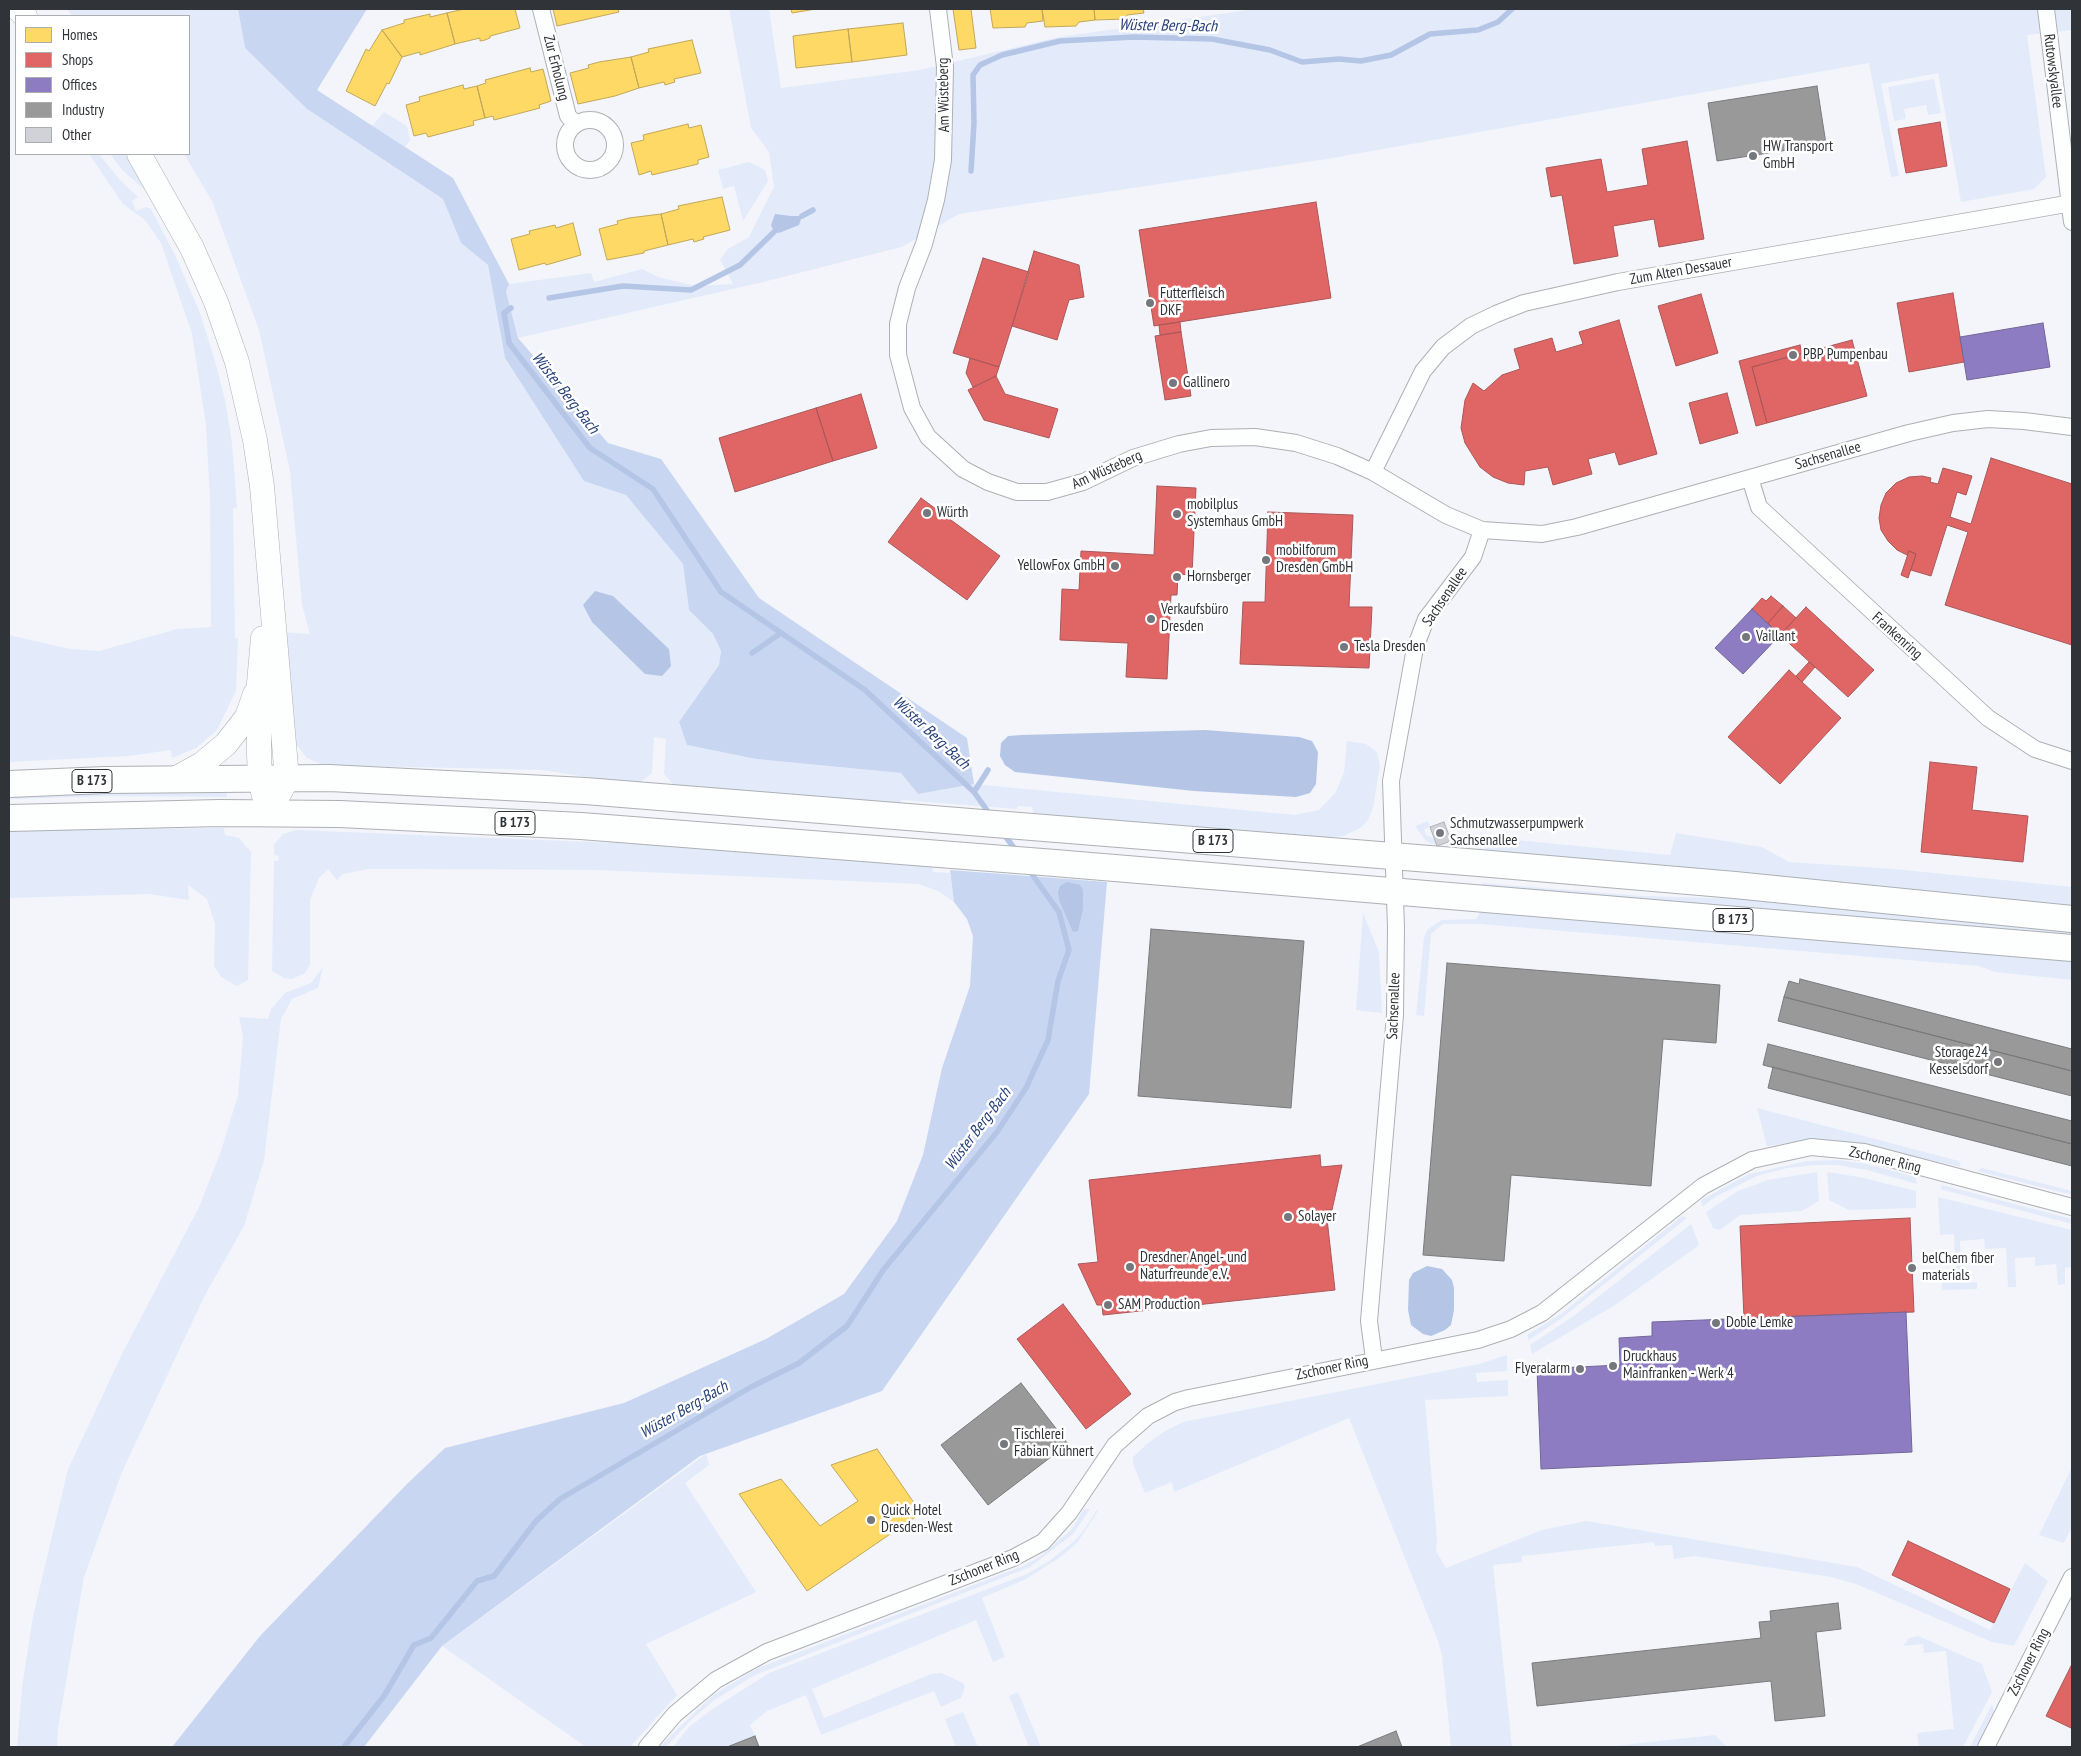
<!DOCTYPE html>
<html>
<head>
<meta charset="utf-8">
<style>
  body { margin:0 }
  #map { position:relative; width:2081px; height:1756px; overflow:hidden; background:#f3f5fa; font-family:"PT Sans Narrow",sans-serif }
  canvas { display:block }
  .frame { position:absolute; inset:0; border:10px solid #303338; pointer-events:none }
  .legend { position:absolute; left:15px; top:15px; width:175px; height:140px; box-sizing:border-box; background:#fff; border:1px solid #acadaf; margin:0; padding:6px 9px; list-style:none; font-size:15px; color:#303338 }
  .legend li { display:flex; align-items:center; gap:10px; height:25px }
  .legend b { width:25px; border:1px solid #acadaf }
</style>
</head>
<body>
<div id="map">
<canvas width="2081" height="1756"></canvas>
<div class="frame"></div>
<ul class="legend">
<li><b style="height:14px;background:#ffd966"></b>Homes</li>
<li><b style="height:14px;background:#e06666"></b>Shops</li>
<li><b style="height:14px;background:#8e7cc3"></b>Offices</li>
<li><b style="height:14px;background:#999"></b>Industry</li>
<li><b style="height:14px;background:#d0d2d7"></b>Other</li>
</ul>
</div>
<script>
const context = document.querySelector('canvas').getContext('2d');
context.lineJoin = 'round';
function fillPath(path, color) { context.fillStyle = color; context.fill(path, 'evenodd'); }
const toPath = rows => new Path2D(rows.map(r => 'M' + r).join(''));
function stroke(path, color, width, dash) { context.strokeStyle = color; context.lineWidth = width; context.lineCap = dash ? 'butt' : 'round'; context.setLineDash(dash || []); context.stroke(path); }
function label(font, color, halo, rows, align = 'center') {
  context.font = font + ' "PT Sans Narrow",sans-serif'; context.lineWidth = 5; context.setLineDash([]); context.textBaseline = 'middle'; context.strokeStyle = halo; context.fillStyle = color; for (const [text, x, y, turn = 0] of rows) {
    context.save(); context.translate(x, y); context.rotate((+turn || 0) * Math.PI / 180); context.textAlign = isNaN(turn) ? turn : align; if (halo) context.strokeText(text, 0, 0); context.fillText(text, 0, 0); context.restore();
  }
}
fillPath(toPath([
  [67,9,238,9,245,48,307,109,443,199,461,243,488,265,505,358,584,480,626,495,683,564,689,610,713,634,721,651,719,665,679,722,687,745,756,759,901,773,918,794,974,784,1295,815,1319,810,1336,792,1344,772,1347,741,1366,744,1377,752,1380,766,1373,808,1368,820,1362,827,1344,836,1320,838,1034,815,1032,807,1017,806,1017,809,901,800,900,804,677,789,664,774,666,739,654,737,652,773,637,785,542,770,323,765,307,758,295,743,284,632,310,634,302,605,290,471,259,330,212,201,184,154,189,154,189,16,72,16],
  [729,9,769,9,781,88,920,70,1059,37,1255,9,2072,9,2072,30,2027,35,2046,177,2034,189,1961,202,1938,73,1881,84,1899,176,1891,177,1869,63,1327,159,959,214,902,247,759,283,518,338,506,291,509,284,591,273,594,282,642,269,658,277,696,286,733,284,720,260,728,249,749,237,774,187,769,152,751,128],
  [1934,79,1941,113,1928,115,1926,105,1904,109,1906,119,1894,121,1888,87],
  [384,112,407,126,410,140,405,147,372,126],
  [89,154,99,154,120,180,138,197,132,201,136,211,146,207,151,209,175,255,200,313,215,361,225,400,232,443,237,508,233,508,235,638,238,638,236,691,217,730,196,748,172,758,171,750,129,756,9,762,9,635,70,649,99,651,177,629,211,627,210,500,206,425,192,334,161,243,145,220,123,204],
  [110,154,126,154,144,182,144,189,122,170],
  [749,162,765,170,768,181,743,221,734,186,723,189,718,170],
  [227,791,227,797,110,796,9,799,9,794],
  [1428,821,1430,827,1424,829,1426,835,1434,839,1437,846,1426,841,1415,826],
  [224,828,225,835,239,838,251,852,248,980,237,986,221,977,214,966,215,924,207,899,188,885,189,900,149,894,9,898,9,830],
  [296,830,692,846,932,864,933,872,950,873,954,902,938,891,919,884,896,883,598,870,406,869,368,869,343,874,337,880,328,869,319,878,310,900,310,965,305,973,292,979,284,978,272,971,274,861,279,860,278,856,274,855,274,845,283,834],
  [1676,833,1762,847,1789,862,1894,869,2072,887,2072,909,1485,854,1485,845,1463,841,1455,834,1670,855],
  [1482,883,1642,896,1779,900,2072,930,2072,938,1482,889],
  [1481,910,2072,959,2072,980,1995,972,1979,966,1480,924,1443,924,1431,934,1424,1016,1416,1015,1424,937,1428,929,1442,920,1476,919],
  [1363,913,1379,952,1382,1013,1356,1010],
  [323,967,318,988,292,999,281,1019,264,1160,244,1226,204,1297,122,1472,84,1577,58,1728,57,1747,17,1747,22,1687,33,1616,68,1469,123,1352,199,1207,221,1151,238,1095,243,1037,239,1017,268,1019,271,1009,285,993,311,983],
  [1757,1108,1959,1161,1961,1167,1847,1142,1808,1140,1767,1146],
  [1838,1160,1867,1164,1915,1177,1917,1184,1867,1170,1837,1165,1816,1165,1787,1168,1757,1176,1715,1197,1702,1207,1701,1200,1749,1174,1807,1161],
  [1982,1168,2072,1191,2072,1195,1977,1171],
  [1817,1172,1819,1201,1802,1211,1740,1215,1720,1230,1713,1228,1706,1212,1738,1191,1768,1180],
  [1827,1172,1859,1177,1916,1191,1916,1208,1849,1210,1829,1200],
  [1942,1185,2072,1219,2072,1224,1940,1189],
  [1938,1197,2072,1230,2072,1267,2065,1268,2065,1284,2058,1285,2056,1264,2035,1266,2035,1257,2015,1258,2016,1287,2008,1287,2006,1248,1985,1249,1984,1239,1960,1241,1962,1283,1977,1282,1977,1289,1942,1290,1942,1283,1956,1282,1954,1234,1940,1235],
  [1682,1216,1687,1218,1562,1318,1529,1340,1528,1338,1527,1335,1561,1314],
  [1691,1224,1699,1244,1698,1246,1615,1305,1532,1354,1530,1345,1575,1315],
  [1507,1355,1507,1371,1476,1373,1477,1382,1508,1380,1508,1396,1425,1400,1437,1539,1436,1551,1446,1568,1542,1530,1586,1521,1857,1567,1990,1630,2025,1563,2048,1581,2014,1646,1992,1642,1856,1584,1831,1577,1695,1556,1674,1559,1672,1545,1655,1546,1654,1542,1522,1556,1522,1562,1493,1565,1512,1747,1451,1747,1442,1656,1438,1641,1349,1418,1174,1492,1172,1482,1145,1493,1133,1464,1133,1457,1148,1443,1165,1431,1183,1422,1479,1364],
  [706,1454,709,1465,685,1483,756,1592,646,1644,677,1695,630,1747,586,1747,442,1646],
  [2072,1467,2072,1527,2064,1543,2039,1535],
  [1084,1509,1090,1509,1073,1534,1030,1567,755,1675,713,1701,692,1719,666,1747,659,1747,713,1695,758,1668,1023,1566,1039,1557,1071,1530],
  [1097,1510,1098,1511,1077,1543,1059,1558,1026,1579,982,1598,1005,1657,993,1662,976,1620,812,1689,824,1718,931,1674,941,1673,963,1683,965,1687,961,1698,941,1707,934,1691,821,1735,806,1695,767,1711,750,1725,755,1736,727,1747,673,1747,689,1727,711,1710,769,1673,1027,1574,1049,1561,1072,1543,1081,1534],
  [1918,1636,1982,1664,1992,1692,1963,1747,1919,1747,1917,1733,1954,1729,1946,1651,1924,1653,1923,1644,1903,1646,1909,1638],
  [1018,1692,1041,1747,1029,1747,1009,1696],
  [1992,1704,1994,1711,1976,1747,1970,1747],
  [963,1712,978,1747,956,1747,945,1719],
  [1715,1735,1727,1747,1605,1747]
]), '#e3ebfb');
fillPath(toPath([
  [238,9,367,9,317,90,453,178,509,284,506,291,518,338,608,443,661,459,759,598,967,738,974,784,918,794,901,773,756,759,687,745,679,722,719,665,721,651,713,634,689,610,683,564,626,495,584,481,505,358,488,265,461,243,443,199,307,109,245,48],
  [950,870,1107,882,1089,1094,882,1391,700,1456,442,1646,364,1747,172,1747,260,1636,408,1483,445,1448,624,1403,766,1339,844,1294,897,1221,923,1155,942,1068,970,986,973,936,967,919,954,902]
]), '#c8d6f1');
fillPath(toPath([
  [775,214,791,216,802,216,799,225,779,233,774,232,771,225],
  [595,591,613,596,669,649,671,666,662,676,645,674,592,622,583,605],
  [1205,730,1299,737,1312,741,1318,752,1316,784,1310,793,1296,797,1194,791,1015,772,1005,765,1000,756,1001,743,1008,736,1021,735],
  [1067,882,1080,885,1083,890,1083,909,1078,931,1073,932,1059,900,1058,892,1060,886],
  [1427,1266,1442,1269,1452,1280,1454,1288,1454,1310,1451,1325,1445,1330,1431,1336,1423,1334,1411,1325,1408,1310,1409,1280,1413,1273]
]), '#b4c5e6');
const homes = toPath([
  [464,9,515,9,520,28,490,36,490,38,485,40,480,41,480,38,455,44,447,13,464,9],
  [553,9,618,9,619,12,557,26,553,9],
  [791,9,816,9,792,13,791,9],
  [953,9,971,9,976,48,959,50,953,9],
  [990,9,1042,9,1043,21,1027,23,1025,27,993,28,990,9],
  [1042,9,1094,9,1095,20,1079,22,1076,26,1045,27,1042,9],
  [1094,9,1143,9,1144,13,1127,15,1125,19,1095,20,1094,9],
  [447,13,455,44,420,55,420,52,402,57,382,30,404,23,404,20,430,14,430,17,447,13],
  [903,23,907,55,852,62,848,29,903,23],
  [848,29,852,62,796,68,793,36,848,29],
  [382,30,402,57,389,84,387,83,375,106,346,91,366,49,369,51,382,30],
  [692,40,701,73,674,79,675,82,665,85,664,82,639,88,631,57,649,52,648,49,692,40],
  [631,57,639,88,615,96,578,104,570,73,589,68,588,65,599,62,631,57],
  [530,68,531,72,543,69,551,101,539,105,540,108,494,120,493,116,485,118,477,86,486,83,485,80,530,68],
  [463,85,464,89,477,86,485,118,473,121,474,125,428,137,426,133,414,136,406,105,420,101,419,97,463,85],
  [688,124,689,128,701,125,709,157,698,160,698,164,673,170,652,175,651,171,639,175,631,143,644,140,643,135,688,124],
  [722,197,730,230,703,237,704,239,694,242,693,239,668,245,661,214,679,209,678,206,722,197],
  [661,214,668,245,644,251,644,253,607,260,599,229,618,224,617,221,629,218,661,214],
  [573,223,581,255,546,265,545,263,519,270,511,239,530,234,529,231,555,225,556,228,573,223],
  [877,1449,921,1513,807,1591,739,1494,781,1479,820,1526,858,1501,831,1465,877,1449]
]);
fillPath(homes, '#ffd966');
stroke(homes, '#c1a758', 1);
const shops = toPath([
  [1940,122,1947,166,1906,173,1898,129,1940,122],
  [1687,141,1704,239,1659,247,1654,219,1613,226,1618,256,1574,264,1562,195,1551,197,1546,168,1601,159,1607,192,1648,185,1642,149,1687,141],
  [1316,202,1331,298,1154,326,1139,230,1316,202],
  [1034,251,1079,265,1084,297,1069,300,1057,340,1012,326,1034,251],
  [983,258,1029,272,999,367,953,353,983,258],
  [1953,293,1964,362,1909,372,1897,303,1953,293],
  [1701,294,1718,353,1676,366,1658,306,1701,294],
  [1619,320,1657,454,1619,465,1615,452,1588,459,1592,474,1553,485,1548,467,1525,471,1524,485,1508,483,1493,477,1480,467,1465,443,1461,428,1465,400,1473,383,1484,391,1502,375,1520,369,1514,349,1552,338,1556,352,1583,344,1579,332,1619,320],
  [1180,322,1181,332,1160,335,1159,325,1180,322],
  [1181,332,1191,396,1165,400,1155,336,1181,332],
  [1852,340,1867,396,1767,423,1752,367,1852,340],
  [1800,345,1802,353,1752,367,1767,423,1756,426,1739,361,1800,345],
  [970,358,999,367,996,376,973,387,966,373,970,358],
  [996,376,1005,394,1058,409,1049,438,984,420,968,390,996,376],
  [1727,393,1738,433,1700,444,1689,403,1727,393],
  [861,394,877,448,833,461,816,408,861,394],
  [816,408,833,461,735,492,719,438,816,408],
  [1991,458,2072,484,2072,645,1945,605,1968,532,1947,525,1931,576,1911,570,1916,554,1909,551,1907,555,1897,550,1888,541,1881,530,1879,518,1881,505,1886,493,1896,483,1909,477,1922,476,1931,478,1930,482,1938,484,1943,468,1972,476,1966,495,1957,492,1950,517,1971,524,1991,458],
  [1157,486,1196,488,1192,575,1178,574,1177,595,1171,595,1167,679,1126,677,1128,643,1060,640,1062,589,1079,590,1081,551,1154,555,1157,486],
  [921,498,1000,556,967,600,888,542,921,498],
  [1268,512,1353,515,1349,607,1372,607,1369,668,1240,664,1243,602,1265,602,1268,512],
  [1909,551,1916,554,1908,578,1901,575,1909,551],
  [1771,596,1783,606,1768,623,1752,609,1762,598,1766,601,1771,596],
  [1783,606,1796,618,1780,635,1768,623,1783,606],
  [1806,607,1874,670,1848,697,1780,635,1806,607],
  [1809,662,1815,667,1802,682,1796,676,1809,662],
  [1789,670,1841,718,1780,784,1728,737,1789,670],
  [1930,762,1977,767,1972,810,2028,816,2023,862,1921,852,1930,762],
  [1320,1155,1321,1167,1342,1165,1332,1210,1326,1210,1335,1290,1103,1315,1102,1305,1097,1305,1078,1264,1098,1262,1089,1180,1320,1155],
  [1910,1218,1914,1312,1744,1318,1740,1226,1910,1218],
  [1063,1304,1131,1394,1086,1429,1017,1339,1063,1304],
  [1908,1541,2010,1589,1994,1623,1892,1575,1908,1541],
  [2072,1664,2072,1724,2071,1728,2046,1716,2072,1664]
]);
fillPath(shops, '#e06666');
stroke(shops, '#ab5758', 1);
const offices = toPath([
  [2043,323,2050,367,1967,380,1960,337,2043,323],
  [1752,609,1780,635,1743,674,1715,648,1752,609],
  [1906,1312,1912,1452,1541,1469,1537,1369,1620,1365,1619,1338,1652,1336,1652,1322,1906,1312]
]);
fillPath(offices, '#8e7cc3');
stroke(offices, '#726699', 1);
const industry = toPath([
  [1817,86,1826,144,1717,161,1708,103,1817,86],
  [1151,929,1304,941,1291,1108,1138,1096,1151,929],
  [1447,963,1720,985,1716,1043,1663,1039,1651,1186,1511,1175,1504,1261,1423,1255,1447,963],
  [1800,979,2072,1049,2072,1071,1784,997,1789,981,1799,984,1800,979],
  [1784,997,2072,1071,2072,1096,1778,1021,1784,997],
  [1768,1044,2072,1121,2072,1144,1763,1065,1768,1044],
  [1773,1067,2072,1144,2072,1166,1768,1088,1773,1067],
  [1021,1383,1068,1444,988,1505,941,1445,1021,1383],
  [1838,1603,1841,1629,1816,1632,1825,1716,1775,1721,1771,1681,1537,1706,1532,1663,1761,1638,1759,1622,1771,1621,1770,1611,1838,1603],
  [1396,1731,1402,1747,1357,1747,1396,1731],
  [755,1736,759,1747,727,1747,755,1736]
]);
fillPath(industry, '#999');
stroke(industry, '#7a7a7c', 1);
stroke(toPath([
  [971,171,974,123,973,75,980,65,1002,55,1060,41,1134,37,1212,39,1270,50,1302,62,1339,59,1361,61,1391,55,1430,34,1478,30,1498,22,1512,9],
  [802,216,813,210],
  [549,298,623,286,691,290,740,265,774,232],
  [511,308,504,313,509,343,590,448,653,489,721,592,865,690,974,792,991,816],
  [752,653,781,633],
  [974,792,988,770],
  [1003,833,1017,852],
  [344,1747,384,1696,414,1645,431,1638,477,1581,494,1576,536,1521,560,1499,751,1387,799,1363,847,1326,884,1269,997,1132,1026,1088,1048,1040,1058,981,1069,950,1059,912,1029,870]
]), '#b4c5e6', 5.5);
const building = toPath([
  [1444,822,1451,841,1437,846,1430,827,1444,822]
]);
fillPath(building, '#d0d2d7');
stroke(building, '#b0b2b7', 1);
const street = toPath([
  [541,9,568,116,576,124],
  [938,9,945,67,943,160,936,200,924,244,907,288,898,324,898,355,912,408,928,437,963,469,988,482,1017,492,1047,492,1083,482,1133,458,1179,444,1211,438,1255,437,1296,443,1337,456,1373,472,1446,515,1482,530,1542,534,1577,527,1909,433,1953,423,1988,419,2024,421,2072,427],
  [2046,9,2072,222],
  '565 145a25 25 0 1 1 50 0a25 25 0 1 1-50 0Z',
  [1373,472,1423,371,1443,347,1471,326,1496,314,1524,303,1618,282,2072,203],
  [1750,478,1759,507,1988,718,2035,749,2072,761],
  [1374,1359,1369,1321,1395,1015,1396,928,1391,781,1415,648,1426,619,1473,557,1482,530],
  [647,1747,675,1714,716,1680,767,1652,1013,1558,1043,1542,1069,1513,1115,1445,1148,1416,1175,1402,1189,1398,1478,1340,1511,1329,1542,1313,1703,1186,1752,1160,1811,1147,1864,1152,2072,1207],
  [1986,1747,2072,1577]
]);
const secondary = toPath([
  [18,9,25,16],
  [139,154,192,248,216,302,237,362,255,440,262,486,287,779,268,814],
  [263,638,259,683,259,754,260,779,264,796],
  [175,779,202,764,226,744,247,717,255,694]
]);
const primary = toPath([
  [9,784,105,780,329,778,585,791,1479,863,1735,885,2072,919],
  [9,818,220,813,340,814,581,826,1055,863,2072,948]
]);
stroke(street, '#adb0b4', 18);
stroke(secondary, '#adb0b4', 25);
stroke(primary, '#adb0b4', 28);
stroke(street, '#fdfefe', 16);
stroke(secondary, '#fdfefe', 24);
stroke(primary, '#fdfefe', 26);
for (const [x, y, r, color] of [
  [1753,156,5,"#74777c"],
  [1150,303,5,"#74777c"],
  [1793,355,5,"#74777c"],
  [1173,383,5,"#74777c"],
  [927,513,5,"#74777c"],
  [1177,514,5,"#74777c"],
  [1266,560,5,"#74777c"],
  [1115,566,5,"#74777c"],
  [1177,577,5,"#74777c"],
  [1151,619,5,"#74777c"],
  [1746,637,5,"#74777c"],
  [1344,647,5,"#74777c"],
  [1440,833,5,"#74777c"],
  [1998,1062,5,"#74777c"],
  [1288,1217,5,"#74777c"],
  [1130,1267,5,"#74777c"],
  [1912,1268,5,"#74777c"],
  [1108,1305,5,"#74777c"],
  [1716,1323,5,"#74777c"],
  [1613,1366,5,"#74777c"],
  [1580,1369,5,"#74777c"],
  [1004,1444,5,"#74777c"],
  [871,1520,5,"#74777c"]
]) { const dot = new Path2D(); dot.arc(x, y, r, 0, 2 * Math.PI); context.fillStyle = color; context.fill(dot); stroke(dot, '#fff', 2); }
for (const [x, y, w] of [
  [92,781,40],
  [515,823,40],
  [1213,841,40],
  [1733,920,40]
]) { const box = new Path2D(); box.roundRect(x - w / 2, y - 11.5, w, 23, 4); context.fillStyle = '#fff'; context.fill(box); stroke(box, '#303338', 1); }
label('bold 14px', '#303338', null, [
  ["B 173",92,781],
  ["B 173",515,823],
  ["B 173",1213,841],
  ["B 173",1733,920]
]);
label('15px', '#303338', '#fff', [
  ["Zur Erholung",556,68,76],
  ["Rutowskyallee",2053,71,83],
  ["Am Wüsteberg",944,95,-91],
  ["Zum Alten Dessauer",1681,271,-10],
  ["Sachsenallee",1828,456,-16],
  ["Am Wüsteberg",1107,470,-24],
  ["Sachsenallee",1445,597,-56],
  ["Frankenring",1897,636,42],
  ["Sachsenallee",1394,1006,-88],
  ["Zschoner Ring",1885,1160,13],
  ["Zschoner Ring",1332,1368,-12],
  ["Zschoner Ring",984,1568,-22],
  ["Zschoner Ring",2029,1662,-63]
]);
label('15px', '#303338', '#fff', [
  ["HW Transport",1763,147],
  ["GmbH",1763,164],
  ["Futterfleisch",1160,294],
  ["DKF",1160,311],
  ["PBP Pumpenbau",1803,355],
  ["Gallinero",1183,383],
  ["mobilplus",1187,505],
  ["Systemhaus GmbH",1187,522],
  ["Würth",937,513],
  ["mobilforum",1276,551],
  ["Dresden GmbH",1276,568],
  ["YellowFox GmbH",1105,566,"right"],
  ["Hornsberger",1187,577],
  ["Verkaufsbüro",1161,610],
  ["Dresden",1161,627],
  ["Vaillant",1756,637],
  ["Tesla Dresden",1354,647],
  ["Schmutzwasserpumpwerk",1450,824],
  ["Sachsenallee",1450,841],
  ["Storage24",1988,1053,"right"],
  ["Kesselsdorf",1988,1070,"right"],
  ["Solayer",1298,1217],
  ["Dresdner Angel- und",1140,1258],
  ["Naturfreunde e.V.",1140,1275],
  ["belChem fiber",1922,1259],
  ["materials",1922,1276],
  ["SAM Production",1118,1305],
  ["Doble Lemke",1726,1323],
  ["Druckhaus",1623,1357],
  ["Mainfranken - Werk 4",1623,1374],
  ["Flyeralarm",1570,1369,"right"],
  ["Tischlerei",1014,1435],
  ["Fabian Kühnert",1014,1452],
  ["Quick Hotel",881,1511],
  ["Dresden-West",881,1528]
], 'left');
label('italic 16px', '#274179', '#fff', [
  ["Wüster Berg-Bach",1168,26,1],
  ["Wüster Berg-Bach",565,393,52],
  ["Wüster Berg-Bach",931,733,43],
  ["Wüster Berg-Bach",978,1129,-53],
  ["Wüster Berg-Bach",684,1410,-30]
]);
</script>
</body>
</html>
